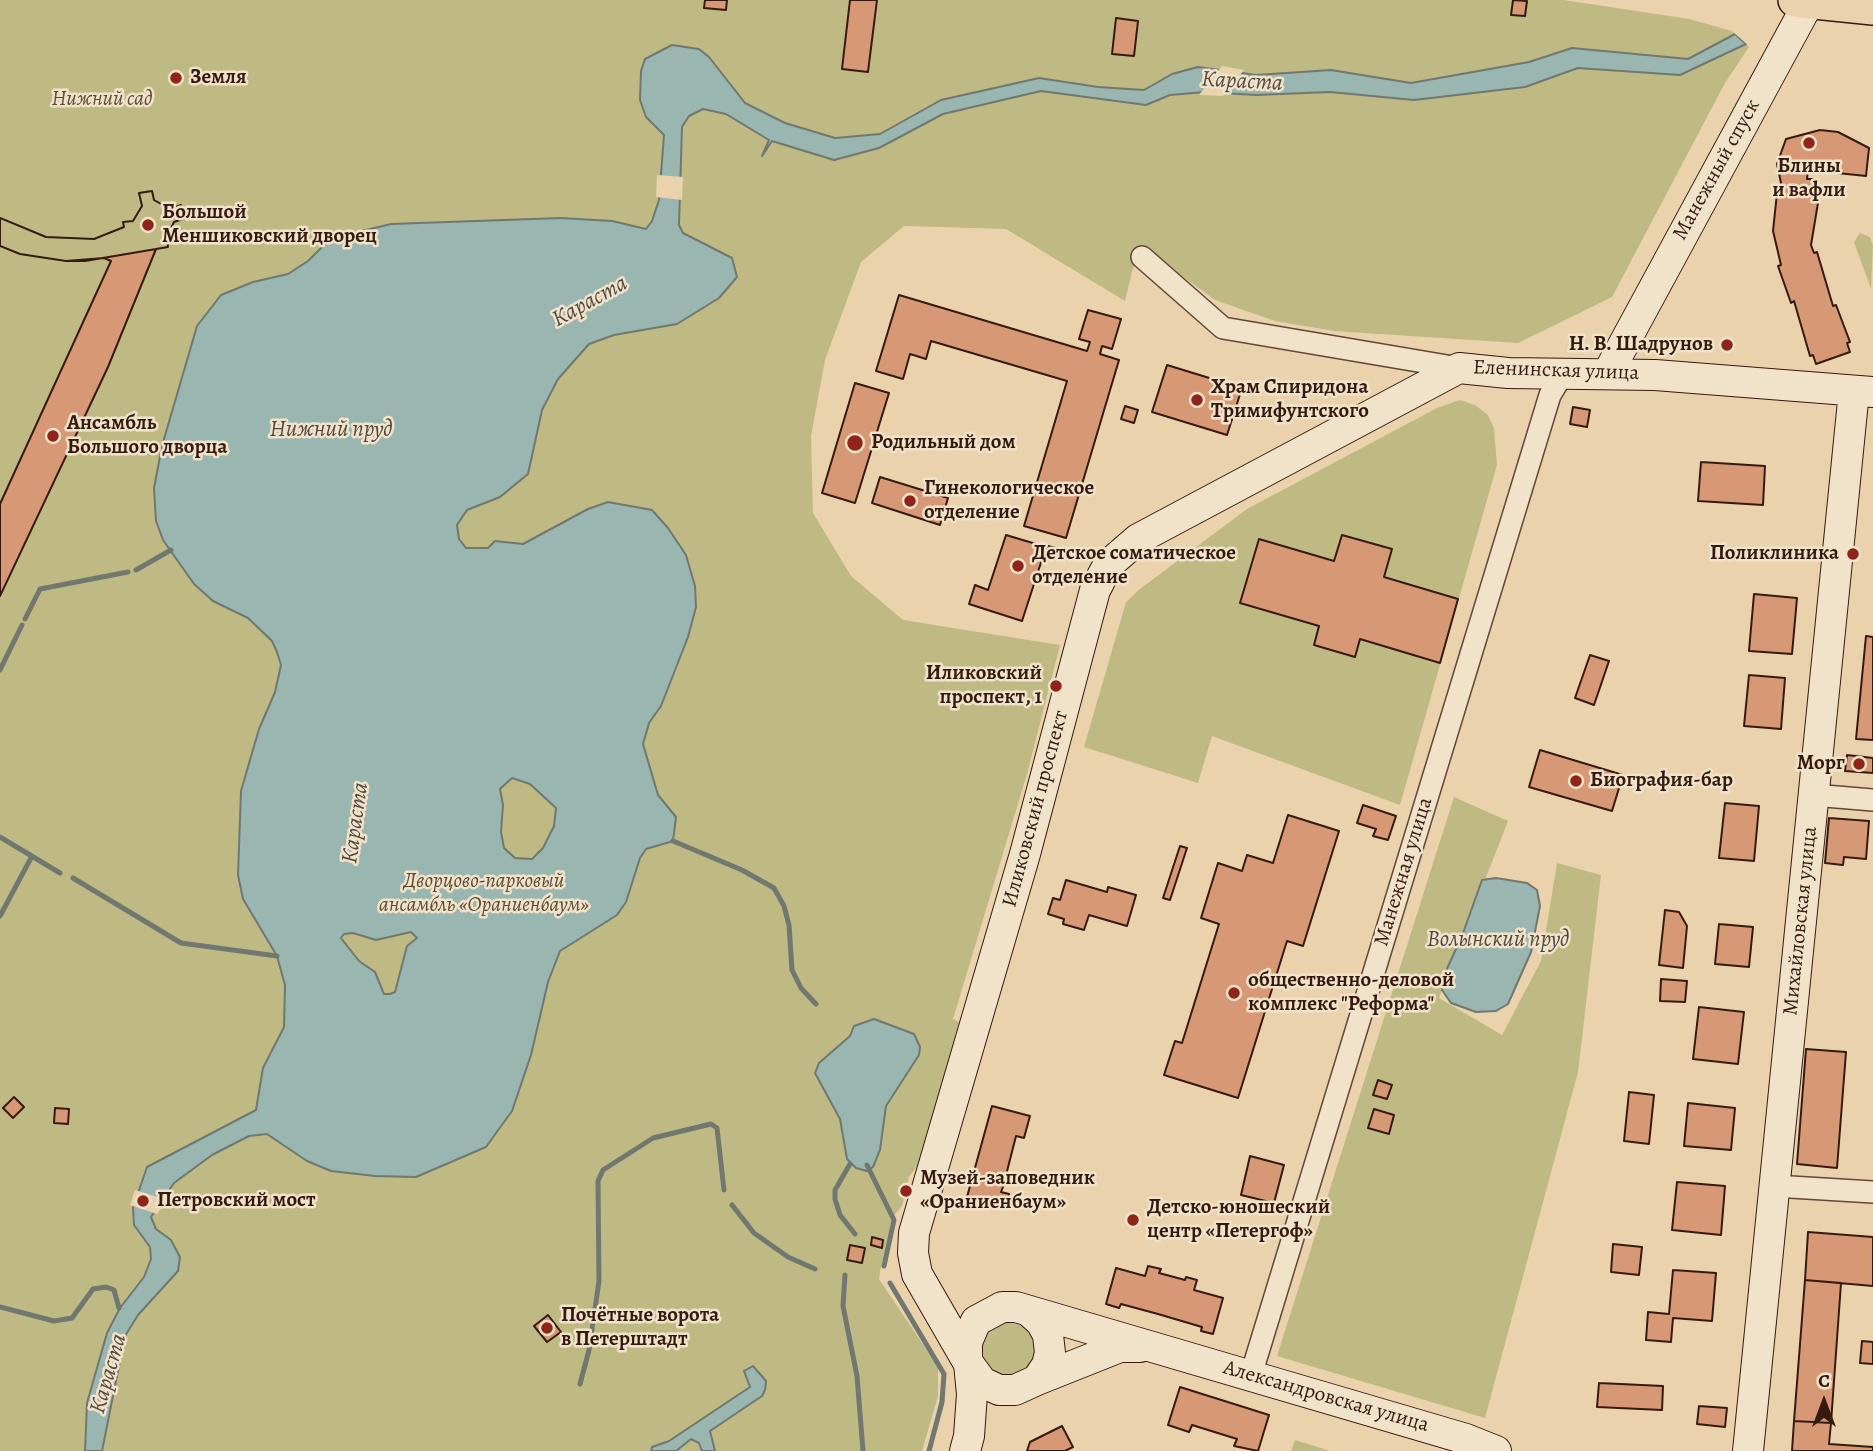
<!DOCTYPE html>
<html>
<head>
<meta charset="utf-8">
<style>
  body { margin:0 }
  #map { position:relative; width:1873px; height:1451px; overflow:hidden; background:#ead2ad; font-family:Alegreya,serif }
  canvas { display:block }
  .north { position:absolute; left:1789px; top:1367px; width:70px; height:70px; -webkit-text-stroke:5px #f1e2ca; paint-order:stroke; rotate:0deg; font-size:19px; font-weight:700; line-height:28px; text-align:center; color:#361a0f }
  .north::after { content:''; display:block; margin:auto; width:24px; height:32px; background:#361a0f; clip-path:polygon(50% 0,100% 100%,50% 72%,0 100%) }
</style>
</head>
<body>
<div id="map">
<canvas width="1873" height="1451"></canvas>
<div class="north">С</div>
</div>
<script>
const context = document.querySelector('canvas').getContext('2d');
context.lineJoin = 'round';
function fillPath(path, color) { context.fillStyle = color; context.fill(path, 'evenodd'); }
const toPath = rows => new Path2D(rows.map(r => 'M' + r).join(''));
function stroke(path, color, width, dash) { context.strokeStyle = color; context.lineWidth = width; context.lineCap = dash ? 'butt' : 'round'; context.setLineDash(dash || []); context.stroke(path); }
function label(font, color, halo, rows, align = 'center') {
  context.font = font + ' Alegreya,serif'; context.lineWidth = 5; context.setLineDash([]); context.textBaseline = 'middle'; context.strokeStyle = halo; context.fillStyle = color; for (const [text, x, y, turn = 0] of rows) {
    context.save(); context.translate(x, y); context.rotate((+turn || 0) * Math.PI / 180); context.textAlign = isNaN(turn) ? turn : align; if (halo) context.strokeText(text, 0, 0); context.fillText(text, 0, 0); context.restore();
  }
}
fillPath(toPath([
  [0,0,1564,0,1689,19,1732,31,1749,47,1725,83,1612,297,1518,343,1334,331,1275,321,1215,300,1148,251,1133,268,1125,301,1006,229,904,226,861,262,825,360,811,436,813,513,851,576,903,620,1060,645,1027,774,953,1019,959,1022,921,1161,909,1177,902,1206,892,1218,880,1272,879,1279,938,1367,938,1396,922,1451,0,1451],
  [1860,233,1870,237,1873,245,1871,289,1854,242],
  [1460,400,1475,405,1488,415,1494,428,1497,465,1400,805,1212,736,1198,783,1084,747,1126,602,1140,589,1247,509,1437,408],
  [1454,797,1508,821,1439,998,1502,1035,1541,961,1557,863,1601,875,1578,1072,1485,1418,1277,1356],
  [1020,1318,1041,1347,1022,1377,998,1378,980,1361,979,1337,986,1326],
  [1295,1440,1330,1451,1291,1451]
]), '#bfba84');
const water = toPath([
  [1735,34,1746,44,1680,75,1578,68,1525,87,1414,100,1330,92,1256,95,1205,92,1170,95,1146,105,1041,91,943,114,879,148,834,160,772,141,762,156,769,140,726,114,703,109,689,116,682,127,679,225,683,233,732,258,737,277,719,298,677,324,614,335,589,344,558,379,542,410,528,474,500,497,467,510,457,525,459,539,466,548,488,548,495,541,523,544,588,509,608,502,652,510,668,528,686,555,695,586,696,607,688,637,661,706,649,723,643,744,658,795,676,817,673,841,646,849,640,858,626,902,617,915,560,951,548,982,531,1055,512,1111,486,1147,416,1177,375,1176,331,1171,307,1161,267,1134,249,1136,212,1155,174,1183,151,1217,156,1229,171,1240,180,1257,178,1271,138,1315,125,1336,102,1451,85,1451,87,1403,107,1333,120,1308,144,1277,151,1259,150,1247,134,1225,133,1208,147,1167,256,1110,263,1068,284,1027,285,985,277,956,243,899,238,875,241,791,259,729,275,692,281,665,277,652,272,641,248,618,213,601,194,584,163,540,156,521,154,488,162,446,197,326,221,295,253,282,288,274,308,261,325,244,349,234,391,224,561,218,612,221,646,229,652,221,659,200,664,135,646,117,640,100,641,71,645,59,672,45,699,49,709,57,745,103,785,123,835,138,880,134,941,100,1039,78,1098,87,1144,90,1172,74,1198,67,1256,75,1331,70,1411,83,1529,62,1572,48,1688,59,1735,34],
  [512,778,530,784,556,808,554,826,543,848,532,859,515,858,504,848,501,832,503,805,500,789,512,778],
  [411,932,417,938,407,946,395,992,390,994,384,994,375,972,359,961,341,938,344,934,353,933,376,940,411,932],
  [1496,878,1527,883,1537,890,1540,906,1531,952,1508,1004,1496,1011,1476,1012,1451,1003,1442,990,1445,973,1462,936,1482,880,1496,878],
  [874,1019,914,1034,920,1047,919,1055,886,1106,880,1150,873,1167,867,1171,856,1168,847,1159,840,1119,815,1073,819,1063,850,1036,854,1026,874,1019],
  [753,1366,766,1381,765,1390,762,1396,710,1431,715,1451,702,1451,699,1443,691,1439,676,1451,651,1451,652,1447,669,1441,750,1387,744,1371,753,1366]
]);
fillPath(water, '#99b6b1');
stroke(water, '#717870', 2);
fillPath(toPath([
  [1762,0,1792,0,1749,46,1733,32],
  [1222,66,1244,70,1223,96,1199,95],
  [657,175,683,177,682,200,656,197],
  [135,1190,167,1200,157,1214,130,1205]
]), '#ead2ad');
stroke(toPath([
  [136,570,171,550],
  [25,619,40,589,128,572],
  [0,670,22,625],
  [0,837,60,873],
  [673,841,742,870,774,888,784,906,789,925,792,970,801,988,816,1004],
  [73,878,181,943,277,956],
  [0,916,32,856],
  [850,1164,835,1190,835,1199,840,1215,855,1234],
  [867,1165,894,1220,884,1266],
  [732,1205,754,1233,788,1257,815,1269],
  [845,1275,843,1306,857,1376,863,1451],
  [890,1283,944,1374,942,1402,929,1451],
  [0,1307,54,1321,72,1318,93,1289,106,1287,114,1290,119,1308],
  [580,1384,589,1350,599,1281,598,1181,603,1170,653,1138,711,1124,717,1128,724,1190]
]), '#717870', 5);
const building = toPath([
  [705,0,727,0,726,10,704,8,705,0],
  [850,0,877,0,868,72,842,69,850,0],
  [1513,0,1527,1,1525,16,1511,15,1513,0],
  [1116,18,1138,21,1134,56,1112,54,1116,18],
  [1820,130,1838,132,1869,148,1866,176,1808,170,1807,179,1813,179,1812,187,1817,187,1816,196,1819,197,1811,245,1814,253,1817,252,1833,306,1836,305,1850,342,1847,343,1850,352,1816,364,1813,355,1810,356,1794,301,1791,303,1778,266,1781,265,1773,231,1777,193,1780,193,1781,183,1777,164,1786,139,1820,130],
  [152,191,154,200,170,209,181,205,186,218,174,222,167,237,168,247,85,261,66,261,20,254,0,246,0,218,46,237,94,239,124,227,123,222,133,221,142,206,139,193,152,191],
  [152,191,154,200,170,209,181,205,186,218,174,222,167,237,168,247,156,249,108,367,0,596,0,504,111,261,104,258,66,261,20,254,0,246,0,218,46,237,94,239,124,227,123,222,133,221,142,206,139,193,152,191],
  [899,295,1087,351,1090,342,1079,339,1088,310,1121,319,1112,349,1102,346,1100,354,1119,360,1066,538,1024,526,1067,381,931,341,926,359,910,354,903,379,876,371,899,295],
  [1167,365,1242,388,1227,435,1152,412,1167,365],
  [855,383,889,393,855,503,822,493,855,383],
  [1125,406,1138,410,1134,423,1121,419,1125,406],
  [1573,407,1590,410,1587,427,1570,424,1573,407],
  [1701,462,1765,466,1763,505,1698,501,1701,462],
  [880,477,948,498,940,525,872,503,880,477],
  [1006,535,1046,547,1022,621,969,604,975,585,988,590,1006,535],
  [1342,535,1392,549,1384,577,1458,599,1440,663,1360,639,1355,657,1314,645,1319,626,1240,603,1259,539,1334,561,1342,535],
  [1048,546,1059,549,1057,555,1046,551,1048,546],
  [1754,594,1797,598,1792,654,1749,651,1754,594],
  [1866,636,1873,637,1873,740,1856,739,1866,636],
  [1590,655,1609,661,1594,705,1575,698,1590,655],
  [1749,675,1785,678,1781,729,1744,726,1749,675],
  [1540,750,1623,775,1612,811,1529,787,1540,750],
  [1847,755,1873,758,1873,773,1845,771,1847,755],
  [1725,803,1759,806,1754,861,1719,858,1725,803],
  [1363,805,1396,816,1388,840,1373,836,1376,829,1357,823,1363,805],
  [1288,815,1339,831,1303,946,1287,941,1238,1098,1164,1075,1175,1041,1182,1043,1219,924,1201,918,1218,863,1242,871,1247,855,1273,863,1288,815],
  [1829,818,1869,821,1866,859,1844,857,1843,865,1825,863,1829,818],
  [1180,846,1187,848,1170,900,1163,898,1180,846],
  [1066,880,1107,892,1108,887,1136,895,1127,926,1089,915,1084,930,1063,924,1064,919,1048,914,1053,898,1060,900,1066,880],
  [1665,910,1679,912,1687,926,1683,968,1659,965,1665,910],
  [1719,924,1753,927,1749,967,1715,964,1719,924],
  [1661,979,1687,981,1685,1002,1660,1001,1661,979],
  [1699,1007,1744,1012,1738,1064,1693,1059,1699,1007],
  [1806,1049,1846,1052,1837,1168,1797,1164,1806,1049],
  [1378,1080,1392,1085,1387,1099,1373,1095,1378,1080],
  [1629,1092,1654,1095,1649,1144,1624,1141,1629,1092],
  [14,1097,24,1107,13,1118,3,1108,14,1097],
  [1688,1103,1735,1108,1731,1150,1684,1146,1688,1103],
  [992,1106,1030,1116,1024,1138,1016,1136,1003,1187,1001,1192,1009,1194,1006,1207,967,1197,992,1106],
  [55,1108,69,1109,68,1124,54,1123,55,1108],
  [1374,1109,1394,1115,1389,1134,1368,1128,1374,1109],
  [1250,1156,1284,1165,1274,1203,1241,1195,1250,1156],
  [1677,1182,1725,1186,1721,1235,1672,1230,1677,1182],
  [1808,1232,1873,1237,1873,1286,1805,1280,1808,1232],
  [872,1237,883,1240,882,1248,871,1245,872,1237],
  [1613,1244,1642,1247,1639,1275,1611,1272,1613,1244],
  [850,1245,865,1248,862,1263,847,1260,850,1245],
  [1148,1266,1161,1269,1159,1273,1185,1280,1186,1277,1197,1280,1194,1290,1223,1298,1213,1334,1201,1331,1202,1327,1158,1314,1121,1304,1119,1308,1106,1304,1116,1268,1145,1276,1148,1266],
  [1673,1270,1716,1273,1712,1321,1673,1318,1671,1342,1646,1340,1648,1312,1669,1314,1673,1270],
  [1805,1280,1841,1283,1831,1423,1794,1421,1805,1280],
  [548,1315,561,1332,547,1342,534,1326,548,1315],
  [1862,1341,1873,1342,1873,1364,1860,1363,1862,1341],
  [1599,1383,1663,1386,1662,1410,1597,1407,1599,1383],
  [1180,1387,1269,1415,1258,1451,1234,1446,1237,1439,1192,1425,1189,1432,1168,1425,1180,1387],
  [1699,1406,1727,1408,1725,1427,1697,1424,1699,1406],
  [1794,1421,1831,1423,1829,1444,1873,1447,1873,1451,1792,1451,1794,1421],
  [1062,1426,1073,1447,1065,1451,1027,1451,1030,1442,1062,1426]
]);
fillPath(building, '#d79876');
stroke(building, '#361a0f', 2);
const street = toPath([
  [1142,257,1223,328,1459,368],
  [1813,795,1873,800],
  [1774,1186,1873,1192],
  [1251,1375,1550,395,1564,372]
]);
const secondary = toPath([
  [1608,373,1809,2],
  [967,1358,967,1342,976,1321,1002,1307,1016,1307,1466,1439,1496,1451],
  [969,1364,982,1382,999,1390,1015,1390,1037,1380,1047,1365,1050,1353,1048,1335,1041,1322,1031,1313],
  [1037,1380,1120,1347,1140,1347],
  [965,1451,969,1436,972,1394,969,1364,917,1274,913,1253,914,1233,1025,854,1095,590,1108,565,1138,539,1459,368,1508,373,1655,375,1873,392],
  [1748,1451,1854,391]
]);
const primary = toPath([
  [1795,0,1873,8]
]);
stroke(street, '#634836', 24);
stroke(secondary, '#361a0f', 32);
stroke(primary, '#361a0f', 36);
stroke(street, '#f1e2ca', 21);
stroke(secondary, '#f1e2ca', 30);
stroke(primary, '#ead2ad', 33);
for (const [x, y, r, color] of [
  [176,78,7,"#8f2418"],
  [1809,143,7,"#8f2418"],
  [148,225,7,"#8f2418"],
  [1727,345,7,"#8f2418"],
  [1197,400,7,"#8f2418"],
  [53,436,7,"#8f2418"],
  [855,443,9,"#8f2418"],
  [910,501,7,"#8f2418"],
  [1853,554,7,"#8f2418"],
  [1018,566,7,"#8f2418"],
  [1056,686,7,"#8f2418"],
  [1859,764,7,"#8f2418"],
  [1576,781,7,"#8f2418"],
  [1234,993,7,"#8f2418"],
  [906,1191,7,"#8f2418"],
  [143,1201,7,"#8f2418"],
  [1133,1220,7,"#8f2418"],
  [547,1328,7,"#8f2418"]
]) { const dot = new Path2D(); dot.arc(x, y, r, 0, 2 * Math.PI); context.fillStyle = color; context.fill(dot); stroke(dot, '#f1e2ca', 2.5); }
label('bold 21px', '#361a0f', '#f1e2ca', [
  ["Земля",190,78],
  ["Блины",1809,167,"center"],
  ["и вафли",1809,191,"center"],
  ["Большой",162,213],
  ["Меншиковский дворец",162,237],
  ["Н. В. Шадрунов",1713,345,"right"],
  ["Храм Спиридона",1211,388],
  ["Тримифунтского",1211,412],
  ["Ансамбль",67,424],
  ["Большого дворца",67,448],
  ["Родильный дом",871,443],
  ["Гинекологическое",924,489],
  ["отделение",924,513],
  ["Детское соматическое",1032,554],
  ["отделение",1032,578],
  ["Поликлиника",1839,554,"right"],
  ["Иликовский",1042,674,"right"],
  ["проспект, 1",1042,698,"right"],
  ["Морг",1845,764,"right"],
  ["Биография-бар",1590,781],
  ["oбщеcтвенно-деловoй",1248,981],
  ["кoмплeкc \"Peфoрма\"",1248,1005],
  ["Музей-заповедник",920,1179],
  ["«Ораниенбаум»",920,1203],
  ["Петровский мост",157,1201],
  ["Детско-юношеский",1147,1208],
  ["центр «Петергоф»",1147,1232],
  ["Почётные ворота",561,1316],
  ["в Петерштадт",561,1340]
], 'left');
label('italic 21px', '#5f4a32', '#f1e2ca', [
  ["Нижний сад",102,100],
  ["Дворцово-парковый",484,882],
  ["ансамбль «Ораниенбаум»",484,906]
]);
label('21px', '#361a0f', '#f1e2ca', [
  ["Манежный спуск",1717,170,-61],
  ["Еленинская улица",1556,371,2],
  ["Иликовский проспект",1036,809,-75],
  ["Манежная улица",1404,872,-73],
  ["Михайловская улица",1801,921,-84],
  ["Александровская улица",1326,1397,16]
]);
label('italic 23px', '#544940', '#f1e2ca', [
  ["Караста",1242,82,3],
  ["Караста",590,302,-29],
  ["Нижний пруд",331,430],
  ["Караста",356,823,-82],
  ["Волынский пруд",1498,940],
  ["Караста",109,1374,-74]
]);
</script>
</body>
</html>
